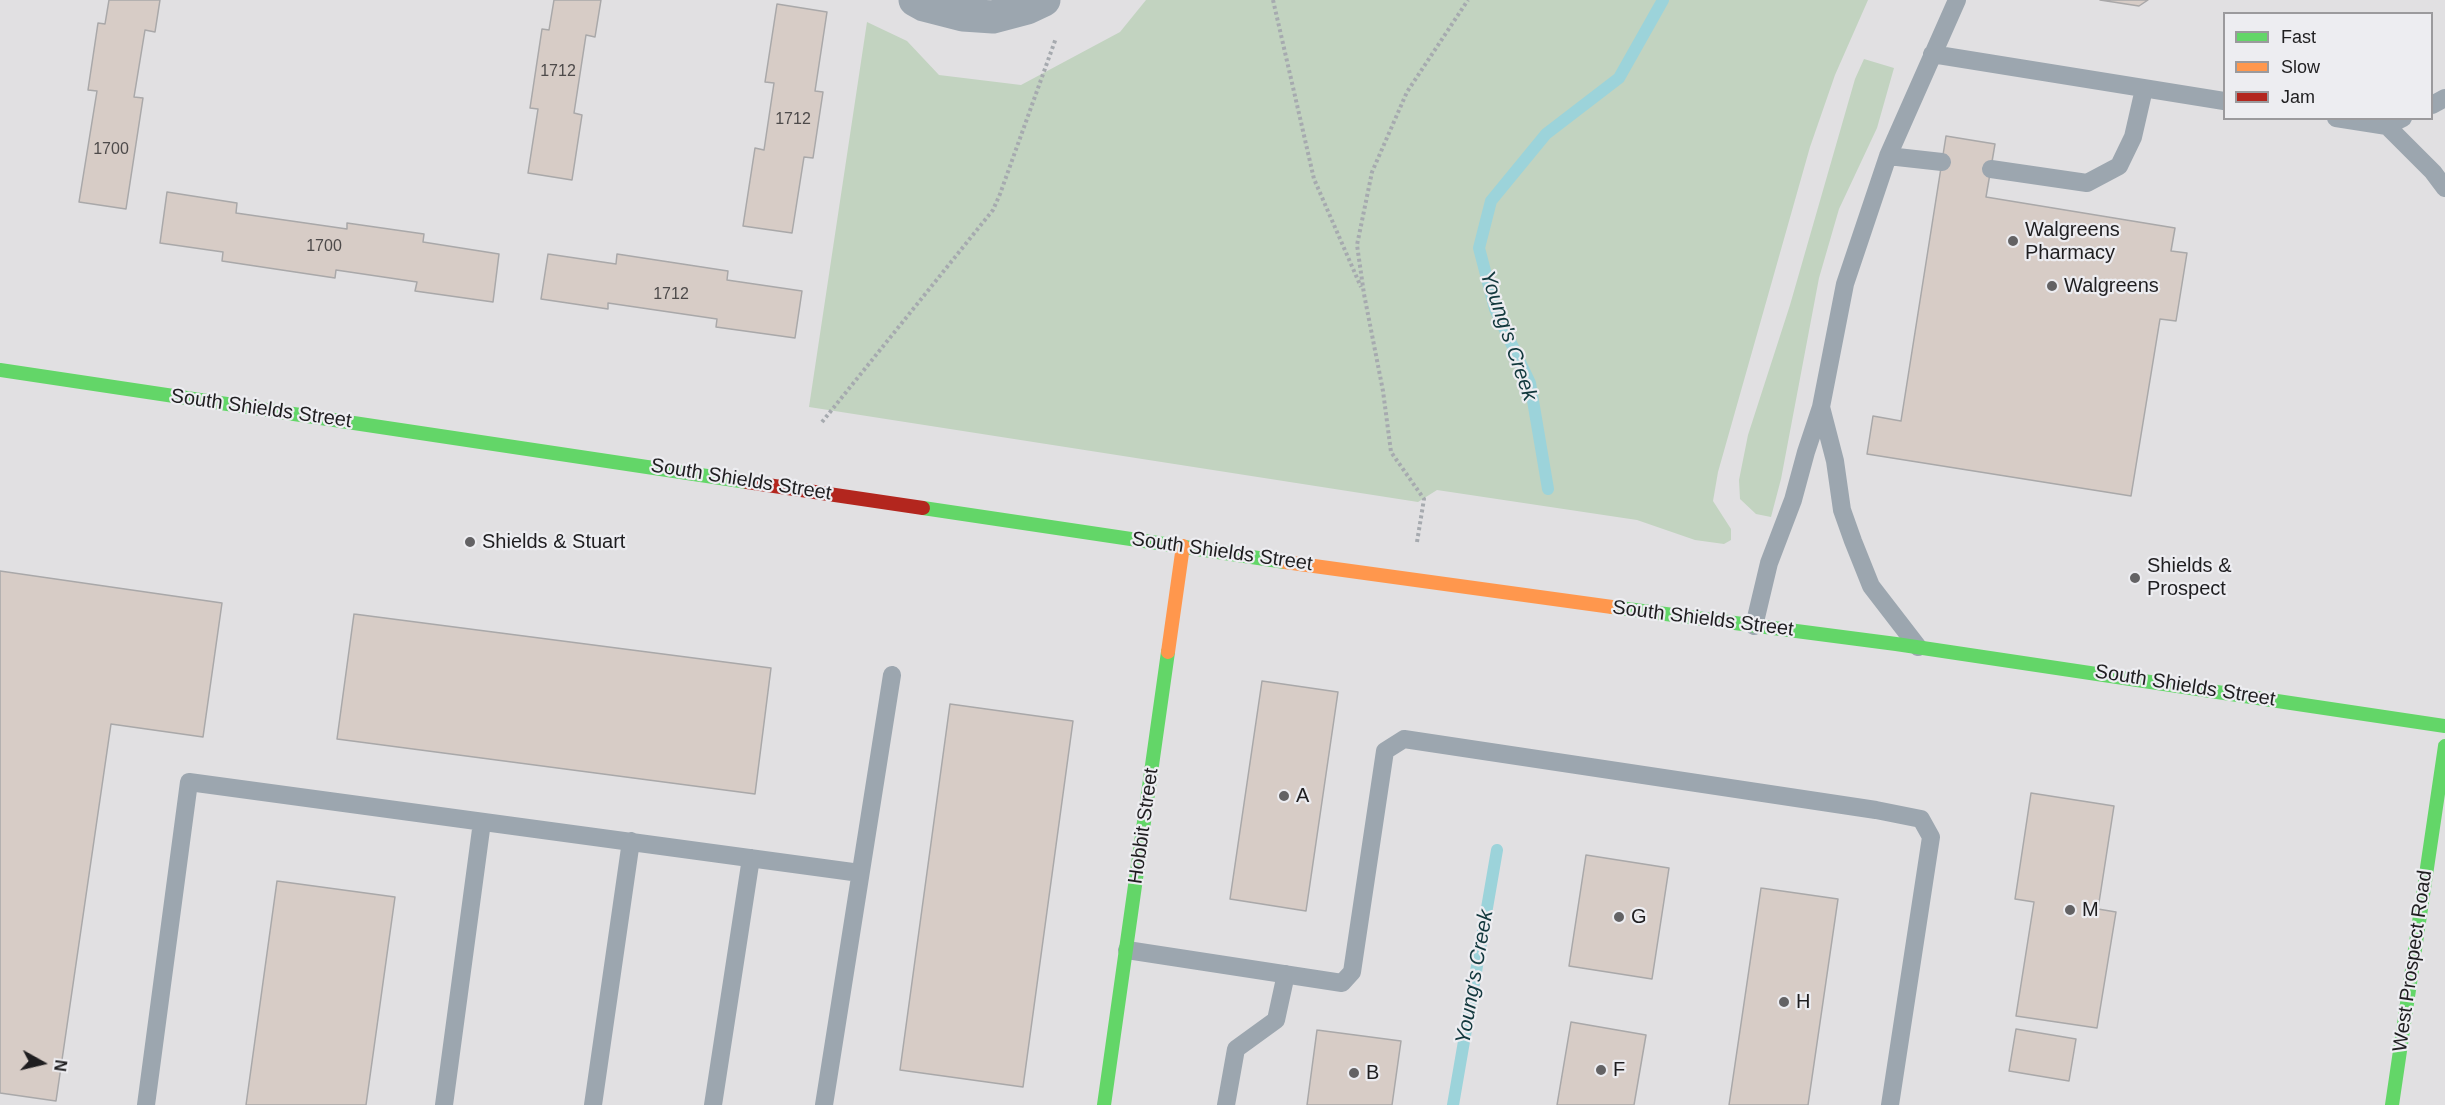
<!DOCTYPE html>
<html>
<head>
<meta charset="utf-8">
<style>
  body { margin:0 }
  #map { position:relative; width:2445px; height:1105px; overflow:hidden; background:#e1e0e2; font-family:Helvetica,sans-serif }
  canvas { display:block }
  .legend { position:absolute; left:2223px; top:12px; width:210px; height:108px; box-sizing:border-box; background:#ededf1; border:2px solid #9b9a9d; margin:0; padding:8px 10px; list-style:none; font-size:18px; color:#1f1e20 }
  .legend li { display:flex; align-items:center; gap:12px; height:30px }
  .legend b { width:30px; border:2px solid #9b9a9d }
  .north { position:absolute; left:12px; top:1033px; width:60px; height:60px; -webkit-text-stroke:4px #ededf1; paint-order:stroke; rotate:98deg; font-size:16px; font-weight:700; line-height:24px; text-align:center; color:#1f1e20 }
  .north::after { content:''; display:block; margin:auto; width:21px; height:27px; background:#1f1e20; clip-path:polygon(50% 0,100% 100%,50% 72%,0 100%) }
</style>
</head>
<body>
<div id="map">
<canvas width="2445" height="1105"></canvas>
<ul class="legend">
<li><b style="height:8px;background:#63d668"></b>Fast</li>
<li><b style="height:8px;background:#ff974d"></b>Slow</li>
<li><b style="height:8px;background:#b3261e"></b>Jam</li>
</ul>
<div class="north">N</div>
</div>
<script>
const context = document.querySelector('canvas').getContext('2d');
context.lineJoin = 'round';
function fillPath(path, color) { context.fillStyle = color; context.fill(path, 'evenodd'); }
const toPath = rows => new Path2D(rows.map(r => 'M' + r).join(''));
function stroke(path, color, width, dash) { context.strokeStyle = color; context.lineWidth = width; context.lineCap = dash ? 'butt' : 'round'; context.setLineDash(dash || []); context.stroke(path); }
function label(font, color, halo, rows, align = 'center') {
  context.font = font + ' Helvetica,sans-serif'; context.lineWidth = 4.5; context.setLineDash([]); context.textBaseline = 'middle'; context.strokeStyle = halo; context.fillStyle = color; for (const [text, x, y, turn = 0] of rows) {
    context.save(); context.translate(x, y); context.rotate((+turn || 0) * Math.PI / 180); context.textAlign = isNaN(turn) ? turn : align; if (halo) context.strokeText(text, 0, 0); context.fillText(text, 0, 0); context.restore();
  }
}
fillPath(toPath([
  [1146,0,1868,0,1835,75,1810,147,1718,472,1713,501,1731,529,1731,540,1724,544,1695,540,1637,520,1437,490,1418,502,809,407,867,22,907,41,939,75,1021,85,1120,32],
  [1864,59,1894,68,1877,128,1839,209,1819,278,1781,479,1771,517,1756,514,1740,499,1739,480,1748,435,1790,305,1855,79]
]), '#c2d3c0');
stroke(toPath([
  [1548,489,1530,383,1495,309,1479,248,1491,201,1546,134,1619,78,1663,0],
  [1453,1105,1497,850]
]), '#9cd3da', 12);
const building = toPath([
  [109,0,160,0,155,32,145,30,134,97,143,98,126,209,79,202,97,91,88,90,98,23,105,24,109,0],
  [554,0,601,0,595,37,586,35,574,113,582,115,572,180,528,173,538,109,530,108,542,29,549,30,554,0],
  [2100,0,2148,0,2139,6,2100,0],
  [777,4,827,12,815,91,823,92,813,158,804,157,792,233,743,226,755,148,764,150,774,83,765,82,777,4],
  [1946,136,1995,144,1986,197,2175,228,2171,251,2187,253,2176,321,2160,319,2131,496,1867,454,1873,416,1901,421,1946,136],
  [167,192,237,203,236,213,347,229,347,223,424,234,423,242,499,254,493,302,415,291,417,282,336,270,335,278,222,261,223,252,160,243,167,192],
  [548,254,616,264,617,254,728,271,727,280,802,291,795,338,716,327,717,319,608,303,608,309,541,299,548,254],
  [0,571,222,603,203,737,111,724,56,1101,0,1093,0,571],
  [354,614,771,668,755,794,337,739,354,614],
  [1262,681,1338,692,1306,911,1230,899,1262,681],
  [950,704,1073,721,1023,1087,900,1070,950,704],
  [2031,793,2114,806,2098,909,2116,912,2097,1028,2016,1016,2034,902,2015,899,2031,793],
  [1586,855,1669,868,1652,979,1569,966,1586,855],
  [277,881,395,897,366,1105,246,1105,277,881],
  [1761,888,1838,899,1808,1105,1729,1105,1761,888],
  [1571,1022,1646,1035,1634,1105,1557,1105,1571,1022],
  [2016,1029,2076,1039,2069,1081,2009,1071,2016,1029],
  [1317,1030,1401,1041,1392,1105,1307,1105,1317,1030]
]);
fillPath(building, '#d7ccc6');
stroke(building, '#a9a8a9', 1.5);
stroke(toPath([
  [1273,0,1314,179,1361,287],
  [822,422,993,210,1000,194,1056,38],
  [1417,542,1424,499,1391,452,1383,391,1364,294,1357,245,1372,172,1407,92,1468,0]
]), '#a6aaaf', 4, [3, 3]);
stroke(toPath([
  [1932,54,2224,101],
  [2432,105,2445,98],
  [2336,118,2387,126],
  [2403,118,2387,126,2433,172,2445,188],
  [1888,156,1942,162],
  [1991,169,2087,183,2119,166,2133,137,2144,89],
  [1821,407,1835,461,1842,510,1853,541,1871,586,1918,647],
  [1754,626,1769,563,1793,500,1806,452,1821,407,1845,284,1888,156,1957,0],
  [1127,950,1342,983,1352,972,1385,751,1404,739,1876,810,1921,819,1931,837,1890,1105],
  [146,1105,189,782,860,873],
  [444,1105,482,822],
  [593,1105,631,841],
  [713,1105,751,858],
  [824,1105,892,675],
  [1226,1105,1236,1049,1276,1020,1286,974]
]), '#9ca6af', 18);
stroke(toPath([
  [915,0,924,5,963,15,993,17,1027,8,1044,0]
]), '#9ca6af', 33);
stroke(toPath([
  [0,370,747,482],
  [923,508,1285,562],
  [1612,607,1896,644,2445,726],
  [1104,1105,1168,652],
  [2392,1105,2445,746]
]), '#63d668', 14);
stroke(toPath([
  [1285,562,1612,607],
  [1168,652,1183,546]
]), '#ff974d', 14);
stroke(toPath([
  [747,482,923,508]
]), '#b3261e', 14);
for (const [x, y, r, color] of [
  [2013,241,6,"#636264"],
  [2052,286,6,"#636264"],
  [470,542,6,"#636264"],
  [2135,578,6,"#636264"],
  [1284,796,6,"#636264"],
  [2070,910,6,"#636264"],
  [1619,917,6,"#636264"],
  [1784,1002,6,"#636264"],
  [1601,1070,6,"#636264"],
  [1354,1073,6,"#636264"]
]) { const dot = new Path2D(); dot.arc(x, y, r, 0, 2 * Math.PI); context.fillStyle = color; context.fill(dot); stroke(dot, '#ededf1', 2); }
label('16px', '#4d4a4a', null, [
  ["1712",558,72],
  ["1712",793,120],
  ["1700",111,150],
  ["1700",324,247],
  ["1712",671,295]
]);
label('20px', '#1f1e20', '#ededf1', [
  ["Walgreens",2025,230],
  ["Pharmacy",2025,253],
  ["Walgreens",2064,286],
  ["Shields & Stuart",482,542],
  ["Shields &",2147,566],
  ["Prospect",2147,589],
  ["A",1296,796],
  ["M",2082,910],
  ["G",1631,917],
  ["H",1796,1002],
  ["F",1613,1070],
  ["B",1366,1073]
], 'left');
label('20px', '#1f1e20', '#ededf1', [
  ["South Shields Street",261,409,8],
  ["South Shields Street",741,480,9],
  ["South Shields Street",1222,552,8],
  ["South Shields Street",1703,619,7],
  ["South Shields Street",2185,686,9],
  ["Hobbit Street",1144,826,-82],
  ["West Prospect Road",2413,961,-82]
]);
label('italic 21px', '#12383d', '#ededf1', [
  ["Young's Creek",1508,336,71],
  ["Young's Creek",1475,977,-80]
]);
</script>
</body>
</html>
